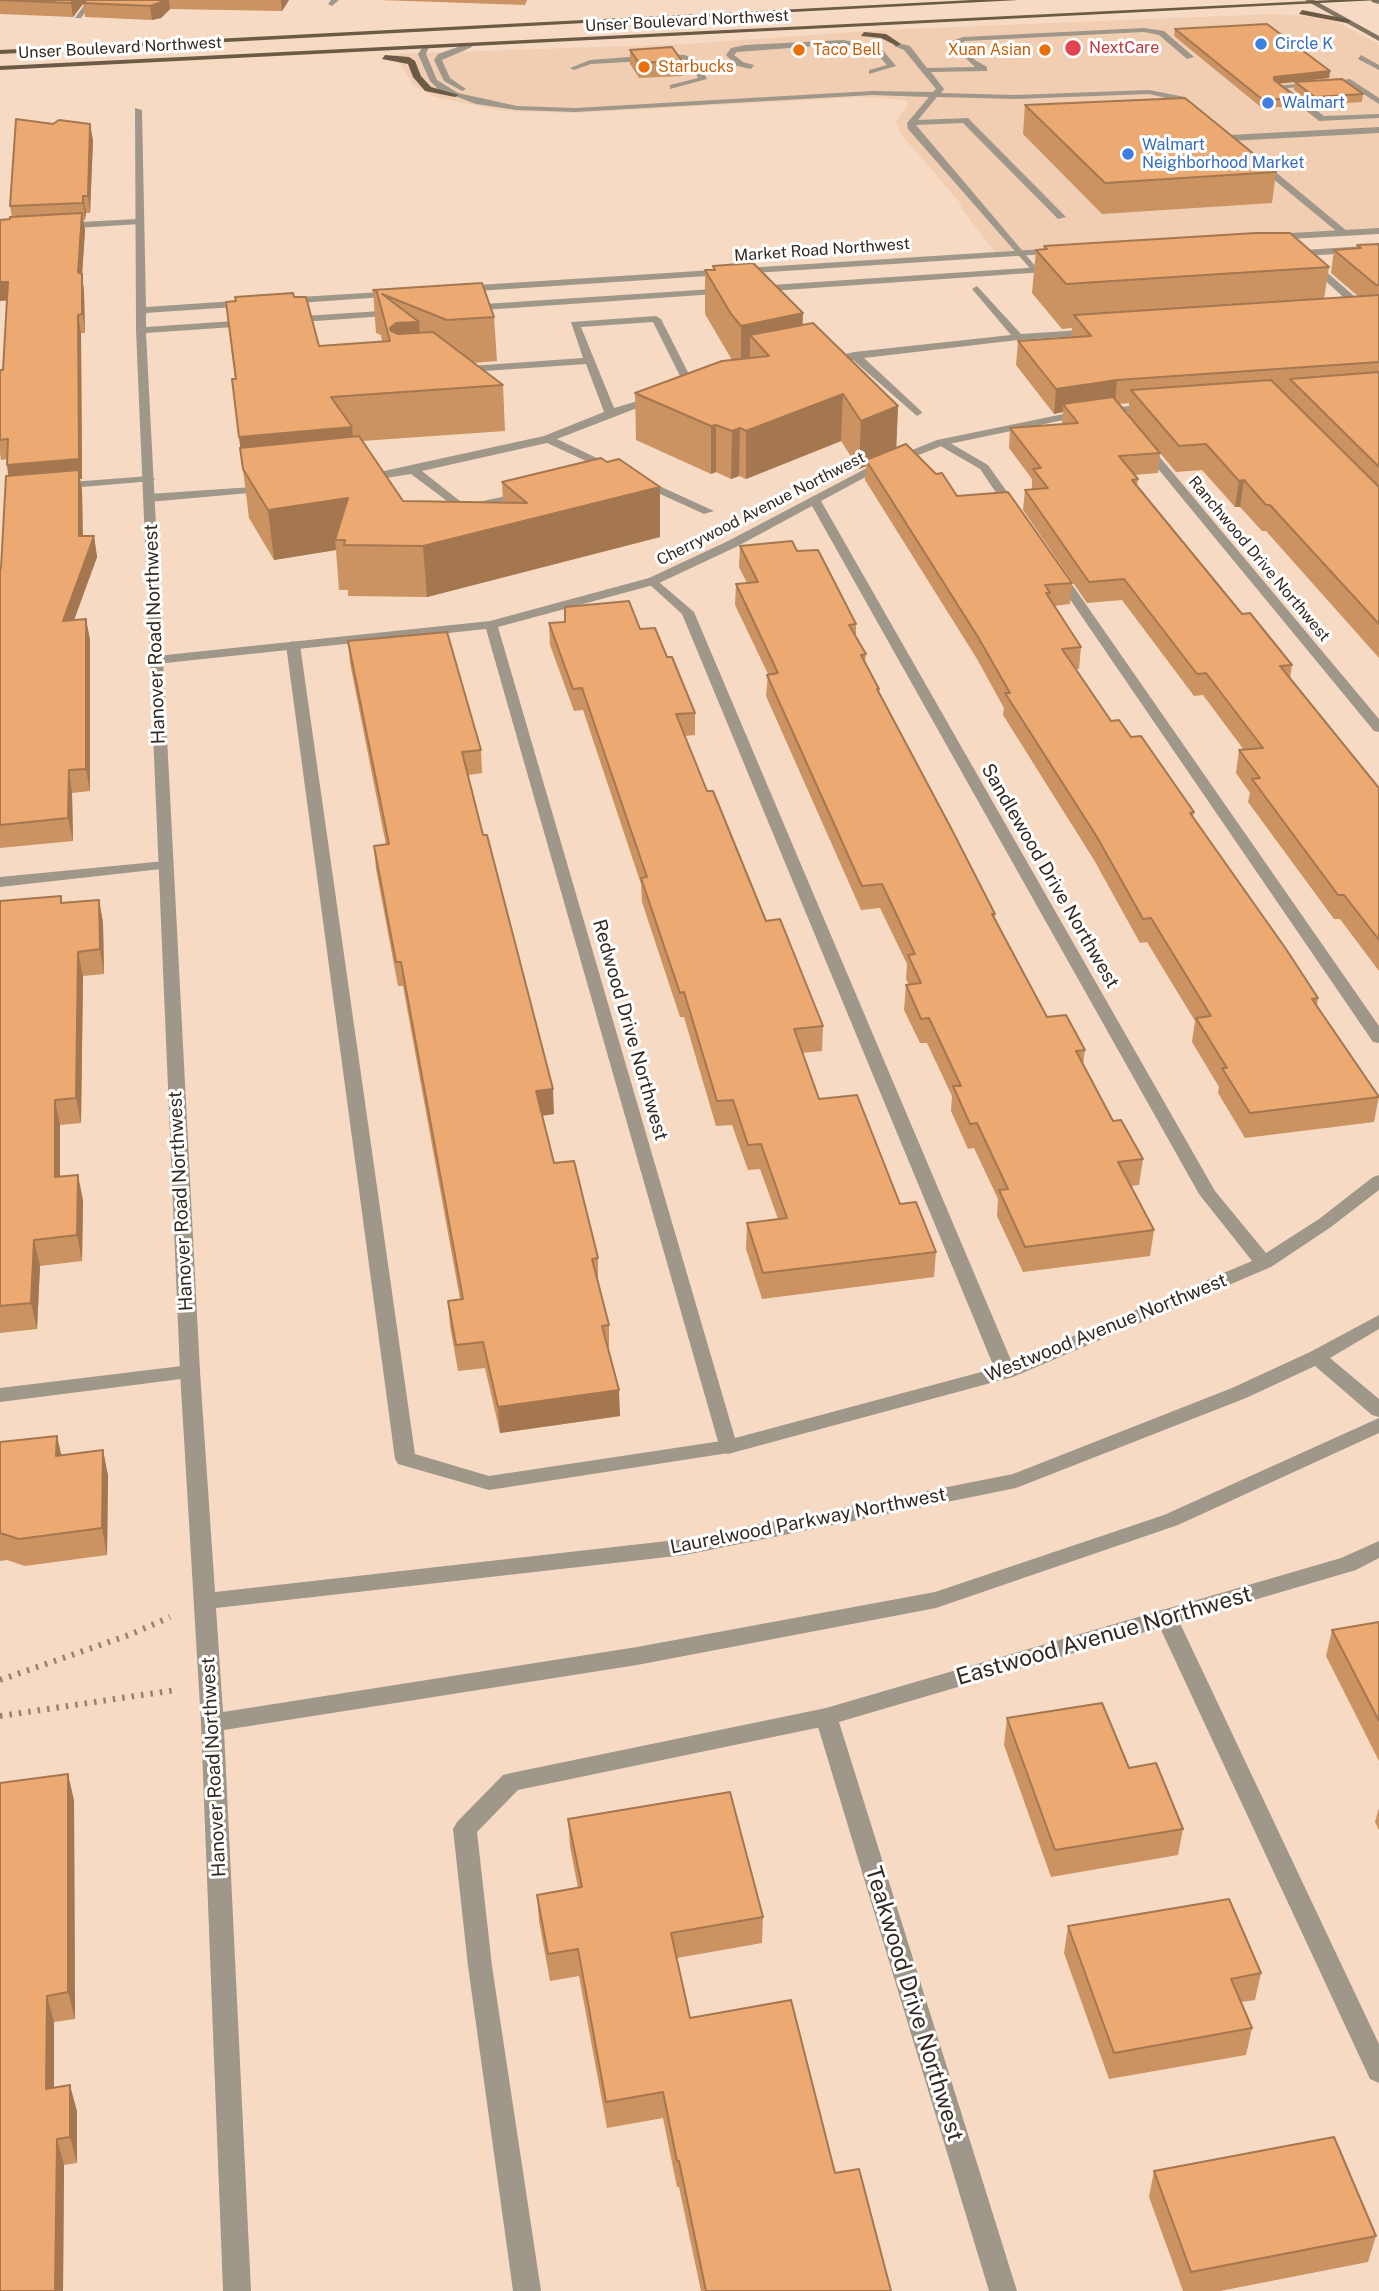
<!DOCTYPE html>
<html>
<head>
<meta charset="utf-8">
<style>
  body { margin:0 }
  canvas { display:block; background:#f7dac3 }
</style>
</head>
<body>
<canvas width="1379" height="2291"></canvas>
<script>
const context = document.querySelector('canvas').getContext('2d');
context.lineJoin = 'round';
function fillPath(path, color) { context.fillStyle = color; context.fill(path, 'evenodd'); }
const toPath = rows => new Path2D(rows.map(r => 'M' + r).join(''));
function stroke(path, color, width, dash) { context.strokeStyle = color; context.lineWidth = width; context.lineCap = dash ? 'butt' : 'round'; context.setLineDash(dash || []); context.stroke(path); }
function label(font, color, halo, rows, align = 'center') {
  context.font = font + ' "Public Sans",sans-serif'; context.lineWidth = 6; context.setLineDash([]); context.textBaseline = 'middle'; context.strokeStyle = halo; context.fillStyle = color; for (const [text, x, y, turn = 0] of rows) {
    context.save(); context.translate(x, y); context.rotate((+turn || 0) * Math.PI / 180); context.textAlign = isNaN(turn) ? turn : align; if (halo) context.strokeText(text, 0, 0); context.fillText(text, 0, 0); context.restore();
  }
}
fillPath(toPath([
  [1273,14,1320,17,1337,22,1379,44,1379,228,995,252,961,208,961,204,900,133,896,121,908,105,905,100,863,97,575,113,504,111,435,97,414,86,394,54,686,44,882,30]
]), '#f1ceb2');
stroke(toPath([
  [0,1680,129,1635,170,1617],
  [0,1716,176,1690]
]), '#968272', 6, [2.5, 7]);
fillPath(toPath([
  [1144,28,1164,31,1194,57,1187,59,1159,35,1144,32,965,41,960,44,975,60,987,67,987,71,931,72,944,89,941,93,1015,95,1149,90,1185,97,1203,113,1196,115,1179,101,1149,94,1015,99,937,97,918,120,968,118,1066,217,1058,219,963,123,916,125,1037,268,1039,270,1034,273,908,129,907,123,929,97,872,95,575,112,517,110,476,104,439,90,430,81,418,54,424,45,430,45,426,54,437,80,458,93,517,106,575,108,872,91,933,92,936,89,904,50,894,46,894,42,910,46,927,68,975,67,952,45,952,41,963,37,1144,28],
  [843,40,880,47,896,66,869,74,869,70,887,65,874,51,843,44,737,52,734,55,743,62,754,65,751,69,737,66,726,55,731,48,745,45,843,40],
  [469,43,472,47,442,60,450,78,466,89,462,91,444,81,434,60,438,54,469,43],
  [667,54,685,55,697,60,707,79,670,89,670,85,698,78,691,63,683,59,591,64,574,70,570,68,590,60,667,54],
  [1361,55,1379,65,1379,70,1358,59,1361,55],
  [1350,79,1379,98,1379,104,1348,84,1287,88,1324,116,1379,114,1379,118,1319,121,1275,86,1350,79],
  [1379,127,1379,133,1229,141,1225,138,1229,135,1379,127],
  [1255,160,1261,160,1347,231,1347,235,1341,235,1255,164,1255,160],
  [1308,261,1314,261,1370,310,1370,314,1362,314,1308,265,1308,261],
  [977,286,1021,334,1096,329,1101,332,1096,335,1018,340,864,358,921,411,922,413,917,416,853,360,825,363,820,360,854,352,1011,335,972,289,977,286],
  [656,316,661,319,696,388,695,390,686,388,653,322,581,327,614,408,658,395,663,398,557,439,618,468,618,472,610,472,547,443,422,471,465,505,524,492,530,496,463,513,411,474,361,482,355,479,361,476,544,436,604,412,586,364,456,373,451,370,456,367,583,358,571,322,656,316],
  [937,440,945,440,988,465,1020,510,1018,513,1010,513,980,469,937,444,937,440],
  [636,479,644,479,714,511,704,514,636,483,636,479],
  [267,486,273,489,271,491,149,502,143,498,149,494,267,486],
  [1058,569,1062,570,1379,1026,1379,1043,1373,1042,1052,573,1058,569],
  [653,577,694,612,1016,1372,1013,1377,999,1377,996,1372,682,614,649,584,649,578,653,577],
  [293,641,300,645,415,1454,489,1476,728,1440,735,1442,738,1447,735,1452,489,1490,398,1464,395,1459,286,645,293,641],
  [1166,1609,1174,1611,1177,1617,1379,2044,1379,2083,1370,2079,1155,1617,1158,1611,1166,1609],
  [826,1708,834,1711,837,1717,834,1723,826,1726,518,1790,477,1832,492,1966,541,2291,513,2291,468,1966,453,1829,457,1822,503,1775,511,1773,826,1708]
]), '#a0978b');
fillPath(toPath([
  [88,0,98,0,90,5,81,18,75,18,88,0],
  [331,0,339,0,332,6,328,4,331,0],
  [138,219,143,222,141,224,61,229,56,226,61,223,138,219],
  [1152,404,1157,407,1156,409,1078,417,944,445,873,473,821,501,1215,1191,1266,1253,1319,1219,1373,1177,1379,1175,1379,1190,1331,1227,1271,1267,1013,1377,728,1454,721,1452,486,629,156,664,149,660,156,656,490,621,649,578,728,541,865,469,937,440,1078,411,1152,404],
  [812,506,1199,1194,1252,1261,1000,1367,735,1438,498,627,657,584,736,547,812,506],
  [149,476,155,479,153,481,58,489,52,486,58,483,149,476],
  [165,861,170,862,172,865,170,868,0,887,0,877,165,861],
  [190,1365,197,1367,200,1372,197,1377,0,1402,0,1388,190,1365],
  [1379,1541,1379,1558,1356,1570,839,1722,1017,2291,989,2291,815,1717,818,1711,826,1708,1341,1558,1379,1541]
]), '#a0978b');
fillPath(toPath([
  [135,108,142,110,146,307,249,300,254,303,249,306,146,313,146,327,249,320,254,323,249,326,146,333,200,1372,215,1592,685,1539,1013,1474,1232,1388,1310,1352,1379,1315,1379,1329,1330,1358,1379,1399,1379,1417,1372,1415,1315,1366,1246,1398,1016,1488,685,1555,216,1608,223,1712,637,1647,935,1592,1164,1515,1379,1418,1379,1433,1178,1525,936,1608,637,1665,224,1730,251,2291,223,2291,201,1723,180,1372,136,330,135,108],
  [1379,228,1379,234,1272,240,1267,237,1272,234,1379,228],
  [1379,245,1379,251,1290,257,1285,254,1290,251,1379,245],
  [1059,248,1062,249,1062,253,462,292,457,289,462,286,1059,248],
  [1056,266,1059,267,1059,271,756,292,751,289,756,286,1056,266],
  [728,288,731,289,731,293,469,311,464,308,469,305,728,288],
  [396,291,399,292,399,296,284,304,279,301,284,298,396,291],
  [396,310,400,311,400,315,288,323,283,320,288,317,396,310],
  [1140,443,1148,443,1379,719,1379,732,1374,731,1140,447,1140,443]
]), '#a0978b');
fillPath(toPath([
  [1305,0,1314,0,1379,36,1379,41,1305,0],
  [1371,0,1379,0,1379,4,1372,2,1371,0]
]), '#817463');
fillPath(toPath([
  [972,0,1019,0,0,54,0,50,972,0],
  [1331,0,1379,0,0,70,0,66,1331,0],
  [1302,10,1347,19,1351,21,1347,23,1299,14,1302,10],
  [864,32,886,34,901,44,897,46,881,38,861,36,864,32],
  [385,55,409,57,415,61,421,76,431,87,459,95,455,97,425,91,413,77,408,64,382,59,385,55]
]), '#6b5b46');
fillPath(toPath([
  [0,0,289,0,282,11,170,9,161,18,152,20,85,17,83,4,73,17,0,14],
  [379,0,527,0,525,5],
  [1175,29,1330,71,1329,78,1279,84,1297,98,1296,106,1262,108,1174,36],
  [630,50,682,61,682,76,639,78,630,64],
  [1295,82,1363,94,1362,102,1314,105,1294,90],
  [1025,105,1276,172,1272,203,1102,214,1023,134],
  [93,140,90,213,86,213,85,220,83,220,85,230,82,275,84,292,85,333,81,333,82,479,80,479,82,490,83,536,94,536,97,557,74,620,86,619,90,640,90,791,72,793,73,841,0,848,0,568,1,568,8,476,7,459,1,460,0,453,0,370,3,370,7,300,0,301,0,220,10,219,12,217,10,206],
  [1379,244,1379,658,1266,531,1262,531,1240,507,1235,507,1202,470,1176,472,1160,453,1158,473,1134,475,1138,479,1137,487,1242,614,1292,665,1290,679,1379,788,1379,971,1340,919,1334,919,1248,802,1250,793,1236,773,1239,750,1244,750,1203,695,1194,696,1122,600,1087,603,1023,510,1025,490,1032,490,1032,479,1009,448,1010,428,1062,424,1063,412,1054,414,1016,365,1018,341,1071,337,1072,328,1062,329,1032,293,1036,250,1044,249,1044,246,1329,267,1324,299,1359,297,1331,273,1334,250,1357,249,1357,245],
  [1129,403,1128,415,1119,404],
  [713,266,803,313,802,325,898,406,896,448,1072,583,1070,604,1054,606,1081,647,1079,669,1075,669,1111,721,1131,737,1194,812,1193,817,1318,998,1317,1005,1379,1096,1374,1122,1245,1138,1218,1093,1219,1087,1192,1042,1195,1021,1147,942,1140,943,1094,860,1003,715,1004,708,977,659,865,480,866,466,859,469,841,441,746,479,739,476,731,479,716,472,711,474,636,440,635,393,732,360,705,314,705,270,713,270],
  [373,290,494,317,497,361,473,363,503,385,505,431,362,441,403,501,503,502,502,482,660,537,427,597,348,596,348,590,339,590,336,550,274,560,249,518,232,379,235,379,226,302,319,346,382,341,381,335,376,333],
  [740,546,797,551,856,624,856,636,866,654,865,663,879,689,879,693,995,914,995,918,1047,1017,1085,1050,1083,1065,1113,1121,1143,1159,1139,1185,1130,1186,1154,1230,1150,1256,1023,1272,997,1216,998,1199,974,1148,968,1149,951,1111,952,1096,927,1043,920,1043,904,1010,906,985,909,985,906,979,907,964,880,908,861,910,766,696,768,674,735,605,736,584,747,583,739,567],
  [549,623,640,629,667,657,695,713,695,735,685,736,707,791,766,921,823,1026,822,1051,802,1053,819,1099,936,1252,934,1277,762,1299,746,1249,747,1223,778,1219,760,1169,748,1170,732,1125,716,1126,684,1017,680,1017,642,902,641,884,583,710,574,711,550,645],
  [348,641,481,750,482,773,468,775,554,1114,542,1116,554,1163,598,1258,598,1284,609,1325,609,1351,620,1416,500,1433,485,1368,458,1371,450,1326,448,1301,460,1299,403,986,398,986,376,869,374,846,386,845,350,663],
  [99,900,103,923,104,974,83,976,81,1123,60,1125,60,1177,83,1200,82,1261,40,1266,37,1329,0,1333,0,901,63,903],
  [0,1442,61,1455,103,1450,108,1476,107,1555,25,1566,7,1560,0,1561],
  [1379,1622,1379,1761,1326,1656,1332,1630],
  [1007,1718,1129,1768,1183,1829,1178,1855,1051,1877,1004,1745],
  [74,1800,75,2019,54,2022,54,2088,77,2111,77,2163,64,2165,63,2291,0,2291],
  [1379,1808,1379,1830,1375,1822],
  [568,1819,763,1917,762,1943,677,1958,690,2018,835,2173,891,2291,701,2291,679,2187,677,2187,663,2118,607,2128,579,1976,550,1981,539,1921,537,1895,578,1888,570,1846],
  [1068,1926,1261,1973,1255,2000,1241,2002,1252,2028,1246,2055,1109,2079,1064,1953],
  [1154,2171,1376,2236,1368,2262,1220,2291,1183,2291,1149,2197]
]), '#cb9262');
fillPath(toPath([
  [73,0,86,0,73,17,71,3],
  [163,0,169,0,170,9,161,18,152,20,150,6],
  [281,0,289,0,282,11],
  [1330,71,1329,78,1273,84,1274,77],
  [90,124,93,140,90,213,88,196],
  [83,196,86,213,85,220,83,203],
  [82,213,85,230,82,275,84,292,85,333,78,272],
  [0,282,8,282,11,300,0,301],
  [803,313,801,358,750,335,750,369,741,371,741,326],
  [78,315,81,333,82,479,80,479,82,490,83,557,10,485,7,465],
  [419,322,422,366,400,368,390,328,396,323],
  [1117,380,1115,404,1063,404,1063,412,1054,414,1056,389],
  [843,394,841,441,746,479,746,431],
  [898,406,896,454,866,460,866,466,859,469,861,421],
  [716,425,716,472,711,474,711,426],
  [352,427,356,474,240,448,245,485,239,437],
  [740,428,739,476,731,479,732,431],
  [1244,480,1240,507,1235,507,1239,481],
  [660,487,660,537,427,597,423,546],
  [348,498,345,540,335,540,336,550,274,560,268,510],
  [94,536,97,557,66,642,63,621],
  [86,619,90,640,90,791,86,769],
  [69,770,72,793,73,841,68,818],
  [99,900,103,923,104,974,100,949],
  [78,952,83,976,81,1123,76,1098],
  [553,1089,554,1114,538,1116,536,1091],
  [55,1100,60,1125,60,1203,55,1177],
  [78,1175,83,1200,82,1261,77,1235],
  [34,1240,40,1266,37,1329,31,1303],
  [619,1390,620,1416,500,1433,498,1407],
  [57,1436,63,1462,56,1456],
  [103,1450,108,1476,107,1555,102,1528],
  [68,1774,74,1800,75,2019,68,1992],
  [47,1996,54,2022,54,2115,46,2089],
  [70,2085,77,2111,77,2163,70,2137],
  [57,2139,64,2165,63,2291,55,2291]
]), '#a57750');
const building = toPath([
  [0,0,73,0,71,3,0,0],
  [86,0,163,0,159,3,150,6,83,3,86,0],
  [1267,24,1330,71,1274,77,1274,80,1297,98,1263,100,1175,29,1267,24],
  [672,47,682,61,639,63,630,50,672,47],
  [1342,79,1363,94,1315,97,1295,82,1342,79],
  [1185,98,1276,172,1105,183,1025,105,1185,98],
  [16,119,53,124,59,120,90,124,88,196,83,196,83,203,10,206,16,119],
  [82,213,78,272,82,274,82,314,78,315,79,459,7,465,8,439,0,440,0,370,3,370,8,282,0,282,0,220,10,219,10,217,82,213],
  [1256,233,1290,233,1329,267,1066,284,1036,250,1047,249,1044,246,1256,233],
  [1379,244,1379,285,1376,285,1334,250,1361,248,1357,245,1379,244],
  [753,263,803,313,741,326,731,314,705,270,715,270,713,266,753,263],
  [482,283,494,317,447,320,382,294,419,322,396,323,390,328,391,331,398,334,433,332,503,385,331,397,352,427,239,437,232,379,236,379,226,302,236,301,235,297,293,293,294,297,306,297,319,346,390,341,377,292,373,290,482,283],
  [1379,295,1379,362,1117,380,1056,389,1018,341,1091,336,1074,315,1379,295],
  [813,323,898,406,861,421,843,394,746,431,740,428,732,431,716,425,711,426,635,393,722,361,769,356,750,335,813,323],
  [1379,372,1379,467,1290,379,1379,372],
  [1271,380,1379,487,1379,624,1270,505,1266,505,1244,480,1239,481,1206,444,1179,446,1131,390,1271,380],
  [1113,397,1160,453,1119,456,1138,479,1132,480,1242,614,1250,613,1292,665,1280,666,1379,788,1379,940,1344,895,1338,895,1252,779,1260,778,1239,750,1263,748,1206,673,1197,674,1124,579,1089,582,1025,490,1048,488,1033,469,1041,468,1010,428,1078,423,1063,404,1113,397],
  [359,436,403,501,527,503,502,482,601,458,607,462,619,459,660,487,423,546,344,545,345,540,335,540,348,498,268,510,243,469,240,448,359,436],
  [906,444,936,474,942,473,957,496,1008,492,1072,583,1045,585,1050,593,1046,593,1081,647,1062,649,1111,721,1119,720,1131,737,1141,736,1194,812,1190,813,1286,949,1318,998,1312,999,1379,1097,1250,1113,1222,1068,1227,1068,1196,1018,1211,1016,1151,918,1143,919,1097,837,1005,693,1010,693,978,637,866,460,906,444],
  [79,470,79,536,94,536,63,621,86,619,86,769,69,770,68,818,0,825,0,568,1,568,6,476,79,470],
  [792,541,797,551,818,550,856,624,849,625,866,654,861,655,879,689,877,689,951,828,995,914,992,914,1047,1017,1066,1015,1085,1050,1076,1051,1113,1121,1121,1120,1143,1159,1118,1162,1154,1230,1025,1247,999,1190,1008,1189,977,1123,970,1124,953,1086,961,1086,929,1018,921,1019,906,985,921,983,908,955,915,954,882,884,862,886,767,675,778,673,736,584,758,582,740,546,792,541],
  [629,601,640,629,655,628,667,657,672,657,695,713,676,714,707,791,713,791,766,921,780,919,823,1026,794,1029,819,1099,857,1095,900,1204,916,1202,936,1252,763,1273,747,1223,787,1218,761,1144,748,1145,733,1100,717,1101,684,992,680,993,641,878,647,877,582,688,573,689,549,623,565,622,565,607,629,601],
  [447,632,481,750,462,752,483,835,487,835,553,1089,536,1091,554,1163,574,1161,598,1258,592,1259,609,1325,602,1326,619,1390,498,1407,483,1342,456,1345,448,1301,463,1299,401,962,396,962,374,846,389,844,348,641,447,632],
  [61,896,61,903,99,900,100,949,78,952,76,1098,55,1100,55,1177,78,1175,77,1235,34,1240,31,1303,0,1306,0,901,61,896],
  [57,1436,56,1456,103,1450,102,1528,19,1539,0,1533,0,1442,57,1436],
  [1379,1622,1379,1721,1332,1630,1379,1622],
  [1102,1703,1129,1768,1156,1763,1183,1829,1055,1850,1007,1718,1102,1703],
  [68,1774,68,1992,47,1996,46,2089,70,2085,70,2137,57,2139,55,2291,0,2291,0,1783,68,1774],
  [730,1792,763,1917,671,1933,690,2018,791,2000,835,2173,859,2169,891,2291,706,2291,679,2161,677,2161,663,2092,606,2102,578,1949,548,1954,537,1895,582,1887,568,1819,730,1792],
  [1229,1899,1261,1973,1231,1979,1252,2028,1114,2053,1068,1926,1229,1899],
  [1334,2137,1376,2236,1191,2272,1154,2171,1334,2137]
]);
fillPath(building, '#ecaa72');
stroke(building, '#a57750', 2);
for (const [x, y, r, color] of [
  [1261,44,7,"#3f7fe0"],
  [1073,48,9,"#e0444e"],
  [799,50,7,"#e8710a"],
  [1045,50,7,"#e8710a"],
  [644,67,7,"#e8710a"],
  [1268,103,7,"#3f7fe0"],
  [1128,154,7,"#3f7fe0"]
]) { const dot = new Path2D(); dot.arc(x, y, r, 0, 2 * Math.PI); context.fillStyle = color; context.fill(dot); stroke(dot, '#fff', 2.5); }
label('16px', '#352a21', '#fff', [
  ["Unser Boulevard Northwest",687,21,-3],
  ["Unser Boulevard Northwest",120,48,-3],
  ["Market Road Northwest",822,250,-4],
  ["Cherrywood Avenue Northwest",761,509,-27],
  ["Ranchwood Drive Northwest",1259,559,50]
]);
label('16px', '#366cbe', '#fff', [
  ["Circle K",1275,44],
  ["Walmart",1282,103],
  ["Walmart",1142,145],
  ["Neighborhood Market",1142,163]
], 'left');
label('16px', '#be3a42', '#fff', [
  ["NextCare",1089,48]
], 'left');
label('16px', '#c56008', '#fff', [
  ["Taco Bell",813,50],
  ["Xuan Asian",1031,50,"right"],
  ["Starbucks",658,67]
], 'left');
label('19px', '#352a21', '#fff', [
  ["Hanover Road Northwest",155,634,-92],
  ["Sandlewood Drive Northwest",1050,876,60],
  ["Redwood Drive Northwest",630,1030,74],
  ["Hanover Road Northwest",181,1201,-93],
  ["Westwood Avenue Northwest",1106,1328,-22],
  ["Laurelwood Parkway Northwest",808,1521,-11],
  ["Hanover Road Northwest",214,1767,-93]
]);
label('23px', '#352a21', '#fff', [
  ["Eastwood Avenue Northwest",1104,1636,-16],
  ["Teakwood Drive Northwest",914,2004,73]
]);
</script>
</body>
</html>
